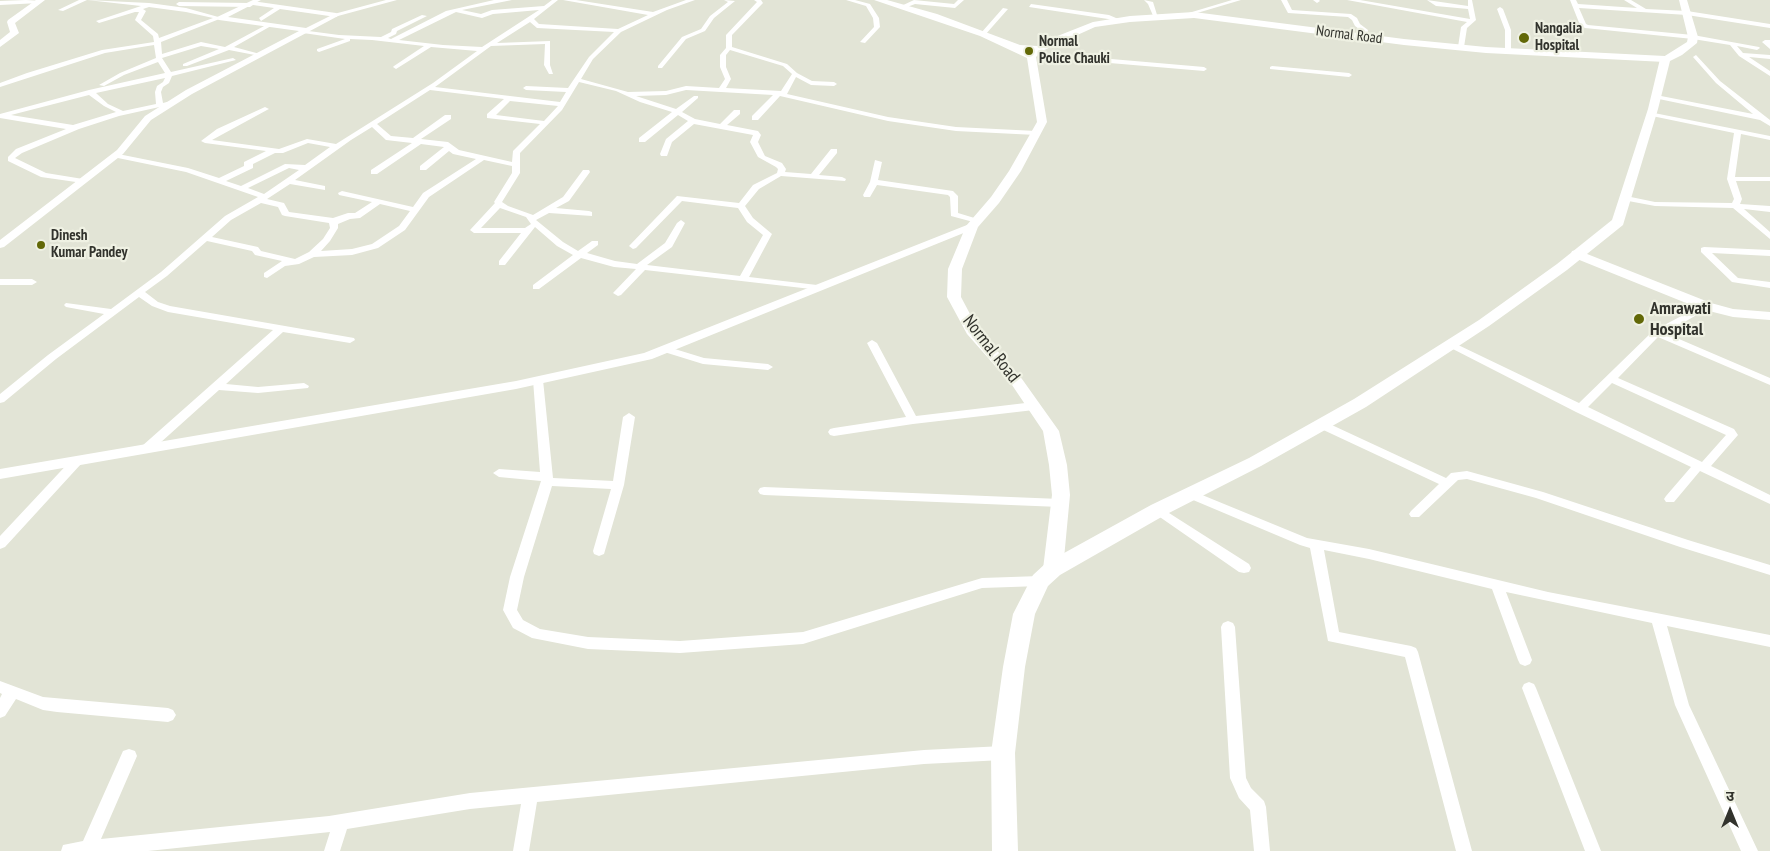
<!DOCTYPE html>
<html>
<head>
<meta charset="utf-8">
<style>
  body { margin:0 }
  #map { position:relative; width:1770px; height:851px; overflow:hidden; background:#e2e4d6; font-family:"PT Sans Narrow","Noto Sans Devanagari",sans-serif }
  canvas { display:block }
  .north { position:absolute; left:1705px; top:786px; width:50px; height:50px; -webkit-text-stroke:4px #eff1e3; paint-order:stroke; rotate:0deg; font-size:14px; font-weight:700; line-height:20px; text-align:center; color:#32332d }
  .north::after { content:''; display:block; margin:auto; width:18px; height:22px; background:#32332d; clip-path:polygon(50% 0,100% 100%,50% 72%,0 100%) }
</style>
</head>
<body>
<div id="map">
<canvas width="1770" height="851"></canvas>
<div class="north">उ</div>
</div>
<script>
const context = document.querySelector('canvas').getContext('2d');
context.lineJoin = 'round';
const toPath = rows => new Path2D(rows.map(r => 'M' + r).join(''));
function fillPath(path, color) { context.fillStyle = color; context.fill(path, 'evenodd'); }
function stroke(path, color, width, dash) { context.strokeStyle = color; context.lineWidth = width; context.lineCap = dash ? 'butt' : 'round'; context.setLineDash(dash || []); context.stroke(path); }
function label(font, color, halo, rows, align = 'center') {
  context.font = font + ' "PT Sans Narrow",sans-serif'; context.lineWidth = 4.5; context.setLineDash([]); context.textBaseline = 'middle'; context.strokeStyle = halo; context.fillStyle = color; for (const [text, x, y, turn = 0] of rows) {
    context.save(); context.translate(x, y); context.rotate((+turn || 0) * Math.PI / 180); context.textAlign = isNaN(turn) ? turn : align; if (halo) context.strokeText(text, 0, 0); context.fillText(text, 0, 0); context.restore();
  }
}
fillPath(toPath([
  [26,0,42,1,39,3,0,5,0,1,26,0],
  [79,0,87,0,63,11,58,10,79,0],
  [87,0,149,3,186,8,222,18,161,42,162,54,201,42,225,47,266,25,271,26,234,47,260,54,260,56,229,50,187,66,183,66,183,64,219,49,201,46,162,58,171,72,233,58,236,60,172,76,169,83,163,87,161,92,163,103,171,101,173,102,173,104,119,116,79,129,22,153,15,158,46,173,83,179,87,181,83,183,41,177,8,161,8,157,16,149,66,129,0,118,0,114,89,90,165,73,158,62,124,75,104,86,99,85,120,73,156,58,154,45,105,53,0,87,0,83,27,73,102,50,154,42,153,36,135,20,139,12,135,12,99,23,96,21,141,6,87,0],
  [149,7,186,12,213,18,159,38,158,34,141,20,146,11,143,9,149,7],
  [165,78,163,82,157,86,155,92,156,104,123,111,108,104,96,93,165,78],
  [89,95,104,106,116,112,73,125,11,115,89,95],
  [494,0,512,0,462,10,481,14,492,10,544,6,552,0,558,0,534,19,539,24,618,29,648,15,563,0,576,0,653,12,686,0,695,0,667,10,621,32,593,59,581,79,628,92,666,91,686,86,719,88,725,79,720,67,720,55,726,48,726,35,757,2,754,0,761,0,763,3,732,35,732,47,787,64,797,73,812,81,834,82,837,84,834,86,811,85,796,77,787,94,888,117,956,127,1036,131,1040,133,1036,135,956,131,888,121,780,96,758,120,752,120,752,116,773,95,686,90,666,95,636,96,676,109,694,96,698,96,698,98,682,112,695,119,720,124,734,110,740,110,740,114,727,125,758,131,761,135,758,142,765,156,782,163,786,169,785,172,811,174,831,149,837,149,837,153,819,175,842,177,846,179,845,181,781,176,759,189,745,206,753,218,772,234,749,277,817,285,822,288,820,290,645,270,621,295,618,296,613,293,636,269,614,267,581,258,539,289,533,289,533,285,573,255,557,246,535,227,505,265,499,265,499,261,521,233,474,233,470,230,495,203,494,202,512,173,512,166,484,160,429,197,405,230,378,248,352,255,314,257,299,264,285,266,267,278,264,277,264,273,282,261,255,255,252,251,207,241,167,276,145,292,158,302,170,306,354,338,355,340,350,343,283,332,226,384,258,387,304,383,309,386,308,388,258,393,219,390,150,452,142,452,140,449,142,446,273,330,168,312,152,306,139,297,56,359,4,402,0,403,0,394,48,355,104,314,66,307,64,305,66,303,111,309,161,272,225,216,258,197,186,172,113,157,113,153,188,168,219,178,244,166,244,162,266,151,205,143,201,141,217,129,265,107,269,109,267,110,212,140,279,149,307,139,336,144,433,83,477,51,431,47,396,69,393,67,394,66,424,46,372,40,350,39,350,41,319,52,317,51,317,49,345,39,303,33,301,32,301,30,339,35,381,37,391,32,392,29,422,15,427,16,397,31,396,34,388,38,391,39,446,11,494,0],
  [539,10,482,47,443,45,399,40,456,12,482,18,493,14,539,10],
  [530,22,537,28,614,32,589,57,568,88,526,86,523,88,526,90,566,92,560,102,435,87,491,46,545,44,544,65,549,74,553,74,550,65,550,41,497,43,530,22],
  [730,50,783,66,792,74,781,91,726,88,731,79,726,67,726,55,730,50],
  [579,82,616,91,640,102,672,112,639,138,639,142,645,142,678,115,688,121,666,139,660,154,661,156,667,156,672,142,694,124,753,135,750,142,758,157,776,167,778,169,777,173,753,185,739,203,677,196,629,246,633,249,636,248,682,201,738,208,747,222,763,235,740,276,647,265,672,247,685,223,681,220,677,223,665,243,637,264,615,261,587,253,598,245,598,241,592,241,578,251,563,242,536,220,549,213,592,216,592,212,589,211,556,208,569,201,590,172,589,170,583,170,563,197,533,215,508,206,502,202,520,173,520,153,562,110,579,82],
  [430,90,504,99,487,114,487,118,540,124,513,151,512,162,459,150,448,142,421,139,451,119,451,115,445,115,413,138,391,136,377,124,430,90],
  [510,101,558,106,544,121,496,115,510,101],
  [372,127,386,140,412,143,371,170,371,174,377,174,421,144,444,147,420,166,420,170,426,170,449,151,453,154,476,159,423,193,413,207,342,191,338,193,339,195,372,202,355,213,348,213,333,218,289,212,284,203,267,199,290,184,325,190,325,186,295,180,351,140,372,127],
  [308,143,330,147,305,165,285,164,241,186,226,181,253,168,253,164,275,153,283,153,308,143],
  [289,168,299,170,264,194,248,188,289,168],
  [261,203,278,207,282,215,285,216,329,223,330,228,323,239,309,252,295,259,261,251,258,247,212,237,231,220,261,203],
  [380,204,410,211,399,226,372,244,352,249,321,251,330,241,338,228,338,224,350,219,360,218,380,204],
  [500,208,526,217,531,224,525,228,481,228,500,208],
  [724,0,735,1,714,18,705,31,686,39,662,68,658,68,658,66,682,37,701,29,710,16,728,2,724,0],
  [846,0,855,0,870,4,879,18,880,27,865,43,860,42,874,27,873,18,866,6,846,0],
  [914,0,954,4,958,0,964,0,955,8,915,4,902,9,899,7,914,0],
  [1144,0,1153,2,1158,18,1154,18,1148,4,1144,0],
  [1232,0,1241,0,1187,16,1182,15,1232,0],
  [1281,0,1287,0,1292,10,1351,14,1357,18,1360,24,1368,30,1367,37,1362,38,1362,31,1355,26,1352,20,1348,17,1288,13,1281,0],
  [1313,0,1319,0,1320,1,1317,3,1313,0],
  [1347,0,1360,0,1470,19,1468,9,1436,6,1427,0,1468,6,1468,0,1472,0,1476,20,1467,28,1464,47,1461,49,1458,47,1461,27,1467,22,1347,0],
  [1570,0,1576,0,1578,4,1637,8,1624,0,1631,0,1646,9,1687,11,1770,24,1770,28,1687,15,1579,8,1586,24,1588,25,1693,35,1759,47,1760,48,1757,50,1737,46,1743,53,1770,55,1770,59,1749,57,1770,71,1770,76,1739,56,1730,45,1693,39,1585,28,1580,25,1570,0],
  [252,1,336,13,339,15,336,17,280,9,261,21,259,18,274,8,253,5,250,7,179,6,176,4,179,2,249,3,252,1],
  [1031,4,1109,15,1123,21,1120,23,1108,19,1029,7,1031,4],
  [1500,7,1503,9,1511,30,1511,52,1508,54,1505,52,1505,30,1497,9,1500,7],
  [1003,8,1008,9,985,35,981,35,981,33,1003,8],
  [1765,40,1770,40,1770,49,1762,42,1765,40],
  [1083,53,1088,57,1204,67,1207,69,1204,71,1086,61,1080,55,1083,53],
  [1696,55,1720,81,1770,120,1770,126,1760,120,1654,98,1654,96,1656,95,1753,114,1716,83,1693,57,1696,55],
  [1272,66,1349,73,1352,75,1349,77,1270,69,1270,67,1272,66],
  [1649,112,1770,136,1770,140,1741,134,1735,177,1770,177,1770,181,1736,181,1742,199,1740,204,1770,206,1770,212,1744,209,1770,232,1770,239,1733,208,1655,206,1623,200,1623,196,1626,196,1655,202,1732,203,1734,199,1727,179,1734,133,1652,116,1648,114,1649,112],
  [875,160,882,162,878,180,953,191,958,196,958,213,981,220,977,223,951,216,950,197,948,195,877,185,870,197,864,197,863,195,870,182,875,160],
  [1704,247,1770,250,1770,256,1712,253,1738,278,1770,282,1770,288,1732,282,1701,252,1701,248,1704,247],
  [0,279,32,279,37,282,32,285,0,285,0,279],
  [1706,303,1709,304,1711,306,1709,308,1665,333,1770,378,1770,385,1658,337,1618,378,1734,429,1738,435,1711,466,1770,495,1770,504,1700,471,1674,502,1666,502,1664,499,1666,496,1691,467,1576,412,1445,345,1450,342,1454,343,1579,403,1653,331,1706,303],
  [1612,383,1726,435,1702,462,1588,407,1612,383],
  [872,340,877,343,916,416,1034,402,1039,406,1034,410,913,424,834,436,830,435,828,432,830,429,834,428,906,417,867,343,872,340],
  [665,346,704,358,768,364,773,367,768,370,703,364,661,351,660,349,665,346],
  [538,377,543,380,553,478,613,481,623,417,629,413,635,417,624,485,604,554,599,556,594,554,593,551,611,489,552,486,524,577,517,610,523,620,540,629,588,637,680,641,803,632,982,578,1040,576,1045,577,1047,581,1045,585,1040,586,982,588,803,644,680,653,588,649,532,638,513,628,503,610,510,577,541,481,499,477,493,473,499,469,540,472,533,380,538,377],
  [1321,420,1446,478,1451,473,1467,471,1543,492,1688,540,1770,565,1770,575,1680,547,1536,498,1467,479,1458,480,1419,517,1411,517,1409,514,1411,511,1439,484,1317,427,1315,424,1317,421,1321,420],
  [77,457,81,458,83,461,81,464,5,547,0,549,0,536,73,458,77,457],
  [764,487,1060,499,1064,500,1066,503,1064,506,1060,507,764,495,760,494,758,491,760,488,764,487],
  [1190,490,1307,538,1369,549,1548,592,1770,635,1770,647,1667,626,1689,705,1758,851,1741,851,1675,705,1652,623,1506,592,1532,660,1530,664,1525,666,1520,664,1518,660,1492,589,1369,559,1324,550,1339,632,1411,646,1416,648,1418,652,1472,851,1456,851,1405,657,1328,641,1310,548,1300,545,1186,497,1184,494,1186,491,1190,490],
  [1158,506,1249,564,1251,568,1249,572,1244,573,1239,572,1154,513,1152,510,1154,507,1158,506],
  [1228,621,1233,623,1235,627,1246,778,1251,788,1264,801,1266,807,1270,851,1254,851,1250,810,1239,798,1230,778,1221,627,1223,623,1228,621],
  [0,681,43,697,168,708,173,710,176,715,173,720,168,722,57,712,43,710,16,699,5,716,0,718,0,698,2,694,0,693,0,681],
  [1529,682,1534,684,1536,688,1601,851,1585,851,1522,688,1524,684,1529,682],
  [1003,746,1009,748,1011,753,1009,758,1003,760,924,764,537,802,529,851,513,851,521,804,470,809,347,829,340,851,324,851,330,832,148,851,61,851,63,845,83,841,123,751,129,749,135,751,137,756,101,839,329,816,470,793,924,750,1003,746]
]), '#fff');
fillPath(toPath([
  [253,0,261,0,228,17,306,28,334,14,386,0,397,0,338,16,192,94,151,120,123,154,4,247,0,248,0,240,117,150,145,116,186,90,299,31,219,20,215,18,253,0],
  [972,223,977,226,976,228,652,359,516,389,0,479,0,469,516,381,644,353,972,223]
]), '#fff');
fillPath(toPath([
  [36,0,45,0,15,23,19,33,0,47,0,40,10,32,7,22,8,20,36,0],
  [874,0,887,0,937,14,1020,45,1037,46,1055,37,1093,22,1130,16,1194,12,1404,39,1486,47,1665,56,1670,59,1665,62,1486,53,1404,45,1194,18,1130,22,1095,27,1042,51,1036,57,1047,122,1021,171,999,203,978,227,962,269,961,297,978,329,1022,379,1059,431,1067,465,1070,495,1063,569,1060,574,1053,576,1046,574,1043,569,1052,495,1049,465,1043,431,1012,385,967,334,947,297,948,269,966,226,991,197,1009,171,1037,122,1027,58,980,36,874,0],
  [1577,250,1711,303,1733,309,1770,312,1770,320,1733,317,1701,309,1572,257,1571,254,1572,251,1577,250]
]), '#fff');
fillPath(toPath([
  [1679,0,1687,0,1698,37,1697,43,1682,55,1670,61,1658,109,1623,225,1567,270,1489,326,1366,407,1261,466,1165,515,1060,575,1048,586,1035,614,1025,667,1015,753,1018,851,992,851,991,753,1003,667,1013,614,1033,575,1046,563,1151,505,1249,458,1354,399,1479,320,1557,264,1612,220,1648,109,1660,59,1687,42,1688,37,1679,0]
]), '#fff');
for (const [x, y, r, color] of [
  [1524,38,6,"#626807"],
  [1029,51,5,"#626807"],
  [41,245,5,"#626807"],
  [1639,319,6,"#626807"]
]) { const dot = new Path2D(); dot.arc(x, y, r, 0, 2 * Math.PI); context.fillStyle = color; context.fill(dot); stroke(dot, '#eff1e3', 2); }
label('bold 15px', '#32332d', '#eff1e3', [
  ["Nangalia",1535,29],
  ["Hospital",1535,46],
  ["Normal",1039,42],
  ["Police Chauki",1039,59],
  ["Dinesh",51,236],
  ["Kumar Pandey",51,253]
], 'left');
label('15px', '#32332d', '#eff1e3', [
  ["Normal Road",1349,35,7]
]);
label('bold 18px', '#32332d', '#eff1e3', [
  ["Amrawati",1650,309],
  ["Hospital",1650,330]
], 'left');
label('18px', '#32332d', '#eff1e3', [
  ["Normal Road",991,349,52]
]);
</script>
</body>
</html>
